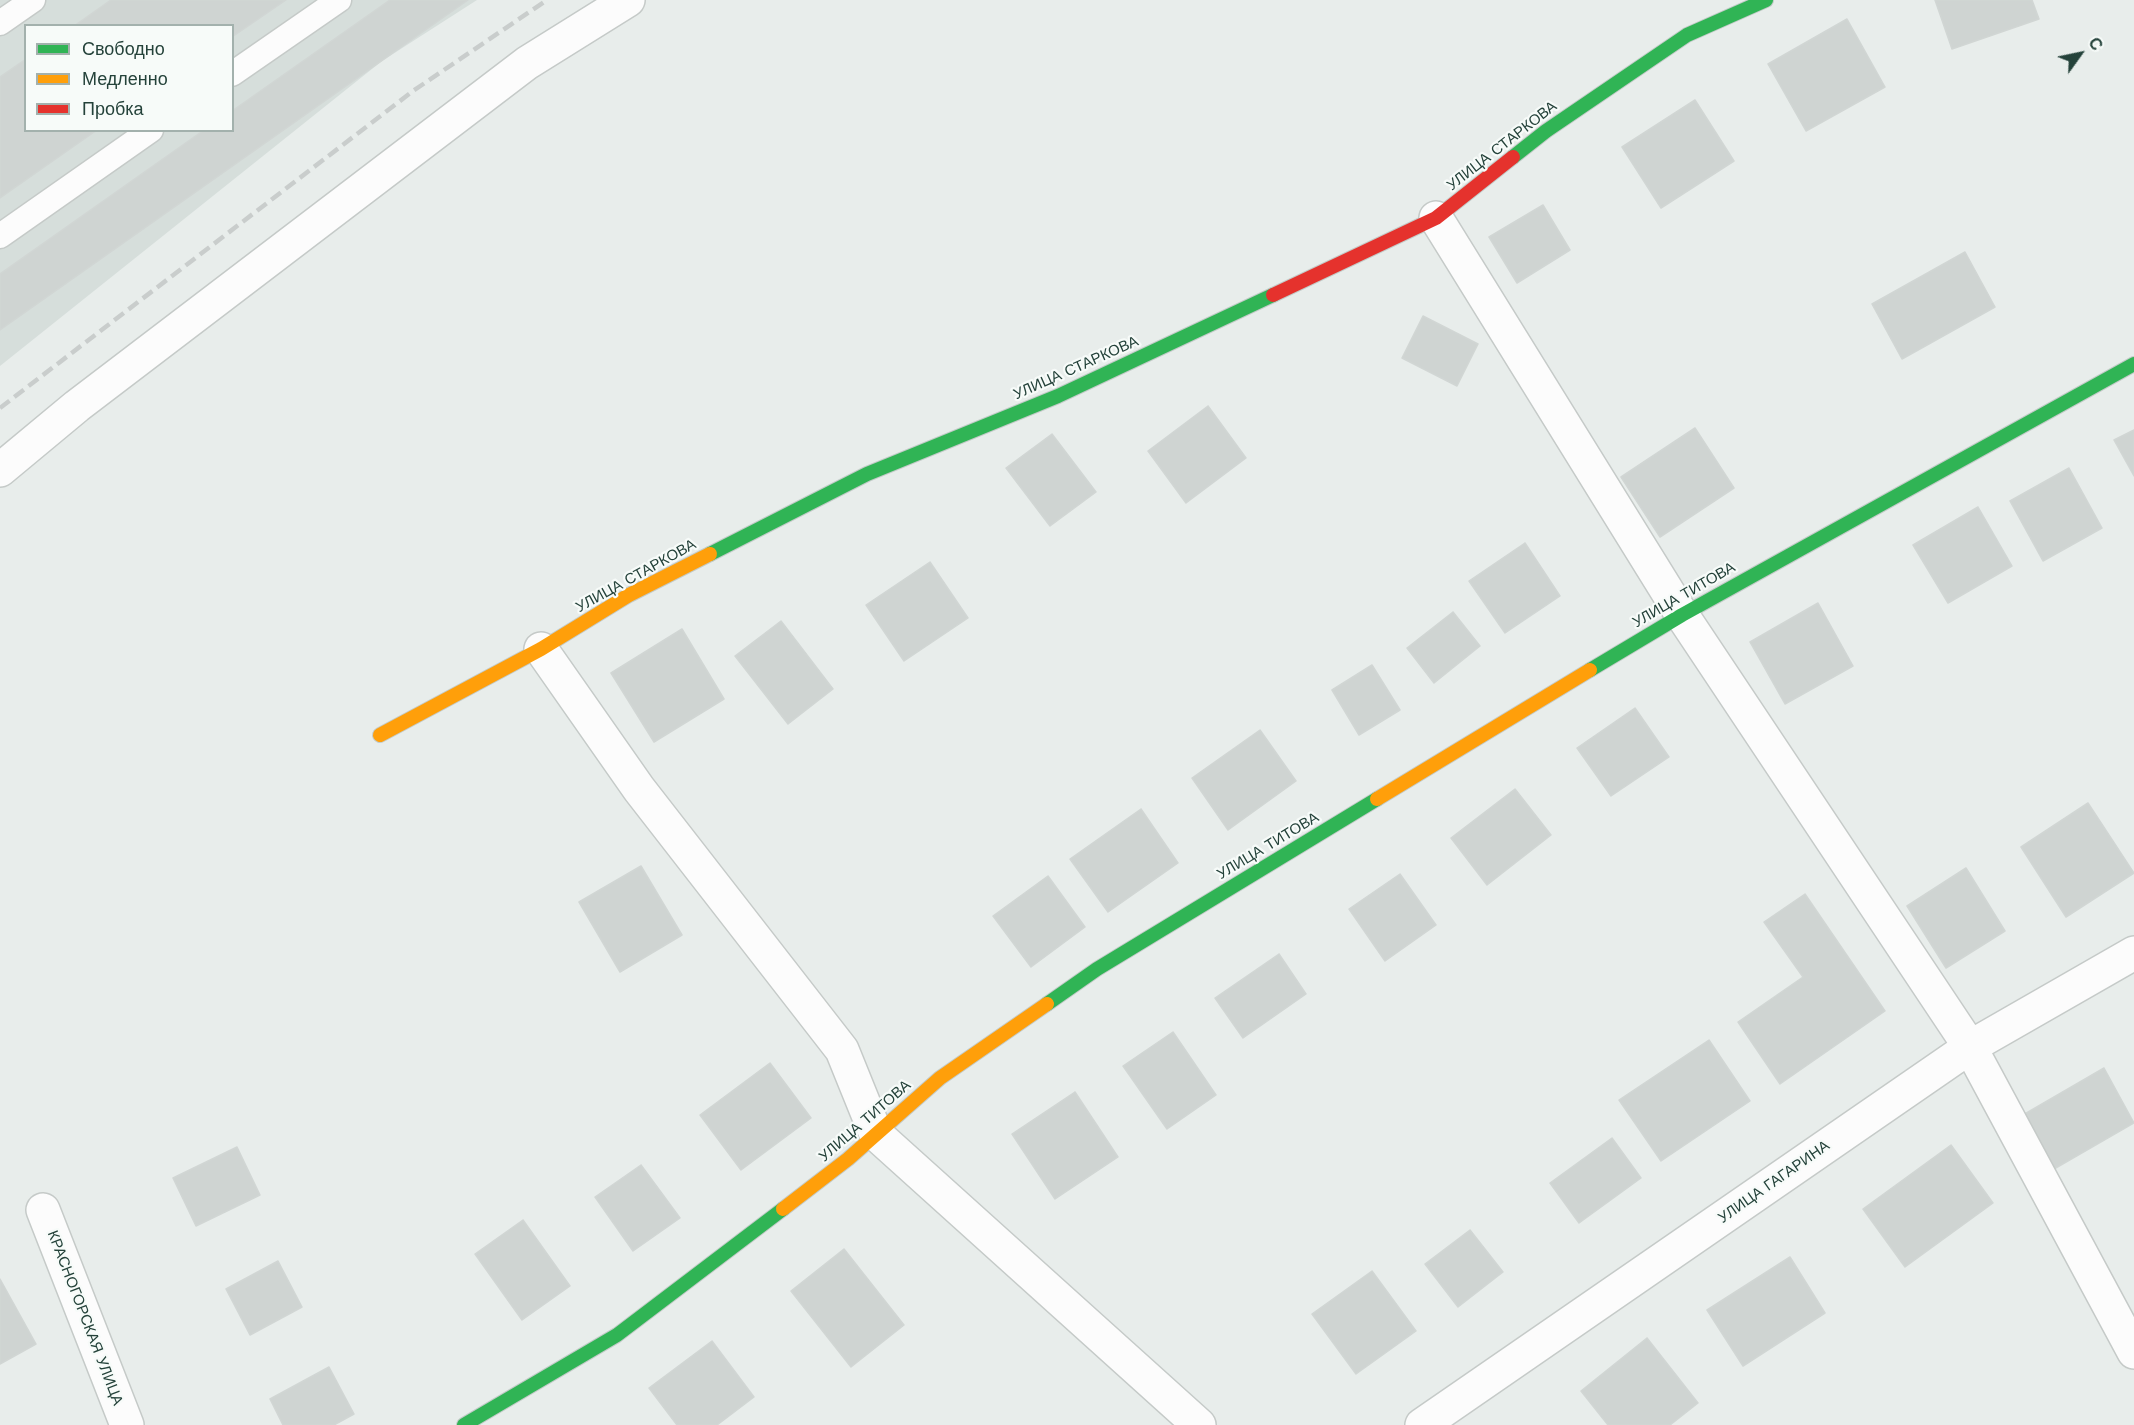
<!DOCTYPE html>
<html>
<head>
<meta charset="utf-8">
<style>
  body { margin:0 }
  #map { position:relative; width:2134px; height:1425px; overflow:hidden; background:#e8edeb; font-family:"Work Sans",sans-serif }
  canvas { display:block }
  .legend { position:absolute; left:24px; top:24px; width:210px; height:108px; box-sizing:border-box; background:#f7fbf9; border:2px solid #a3b1ad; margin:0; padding:8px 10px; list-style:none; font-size:18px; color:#24423a }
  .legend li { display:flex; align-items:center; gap:12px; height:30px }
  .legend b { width:30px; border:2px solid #a3b1ad }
  .north { position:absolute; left:2050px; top:24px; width:60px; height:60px; -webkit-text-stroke:4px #f7fbf9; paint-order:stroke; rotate:57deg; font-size:16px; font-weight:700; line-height:24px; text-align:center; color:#24423a }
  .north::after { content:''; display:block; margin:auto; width:21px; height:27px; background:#24423a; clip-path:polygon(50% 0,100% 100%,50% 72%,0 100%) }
</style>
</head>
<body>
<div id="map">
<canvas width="2134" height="1425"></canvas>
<ul class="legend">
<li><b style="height:8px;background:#30b455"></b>Свободно</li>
<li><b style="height:8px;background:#ff9f0a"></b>Медленно</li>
<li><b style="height:8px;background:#e5322d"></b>Пробка</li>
</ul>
<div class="north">С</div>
</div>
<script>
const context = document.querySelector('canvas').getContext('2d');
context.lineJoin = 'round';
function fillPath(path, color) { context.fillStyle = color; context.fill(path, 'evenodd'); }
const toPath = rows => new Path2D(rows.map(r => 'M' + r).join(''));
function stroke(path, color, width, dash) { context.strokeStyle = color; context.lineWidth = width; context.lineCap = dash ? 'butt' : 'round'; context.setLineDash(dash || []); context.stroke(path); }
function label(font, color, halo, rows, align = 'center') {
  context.font = font + ' "Work Sans",sans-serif'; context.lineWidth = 4.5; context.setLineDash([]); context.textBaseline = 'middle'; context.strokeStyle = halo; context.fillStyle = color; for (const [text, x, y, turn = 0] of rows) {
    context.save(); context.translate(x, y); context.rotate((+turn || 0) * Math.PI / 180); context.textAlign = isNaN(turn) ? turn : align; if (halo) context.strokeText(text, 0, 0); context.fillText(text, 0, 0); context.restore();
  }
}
fillPath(toPath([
  [0,0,477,0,382,61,0,366],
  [26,26,232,26,232,130,26,130]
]), '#d6dedb');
const building = toPath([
  [111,0,286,0,232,37,232,26,74,26,111,0],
  [390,0,468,0,0,330,0,274,204,130,232,130,232,111,390,0],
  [1935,0,2032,0,2039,19,1952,49,1935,0],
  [1847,19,1885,87,1806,131,1768,64,1847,19],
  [26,59,26,130,97,130,0,198,0,77,26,59],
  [1695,100,1734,161,1661,208,1622,147,1695,100],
  [1543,205,1570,250,1517,283,1489,237,1543,205],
  [1965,252,1995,307,1902,359,1872,304,1965,252],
  [1423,316,1478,344,1457,386,1402,358,1423,316],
  [1208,406,1246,458,1186,503,1148,451,1208,406],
  [1695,428,1734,488,1660,537,1621,477,1695,428],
  [2134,430,2134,476,2114,440,2134,430],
  [1052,434,1096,492,1050,526,1006,468,1052,434],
  [2069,468,2102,528,2043,561,2010,501,2069,468],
  [1978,507,2012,566,1948,603,1913,545,1978,507],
  [1525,543,1560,596,1505,633,1469,581,1525,543],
  [930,562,968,618,904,661,866,605,930,562],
  [1818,603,1853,666,1785,704,1750,642,1818,603],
  [1453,612,1480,646,1434,683,1407,648,1453,612],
  [781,621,833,689,788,724,735,656,781,621],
  [682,629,724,699,654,742,611,673,682,629],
  [1372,665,1400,710,1359,735,1332,690,1372,665],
  [1635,708,1669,757,1611,796,1577,748,1635,708],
  [1260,730,1296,781,1228,830,1192,778,1260,730],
  [1515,789,1551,835,1487,885,1451,838,1515,789],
  [2088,803,2134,873,2066,917,2021,847,2088,803],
  [1141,809,1178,863,1108,912,1070,859,1141,809],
  [641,866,682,935,620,972,579,902,641,866],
  [1966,868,2005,931,1946,968,1907,906,1966,868],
  [1400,874,1436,925,1385,961,1349,909,1400,874],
  [1048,876,1085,927,1031,967,993,916,1048,876],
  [1805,894,1885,1011,1780,1084,1738,1022,1803,977,1764,922,1805,894],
  [1279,954,1306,994,1243,1038,1215,998,1279,954],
  [1173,1032,1216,1095,1167,1129,1123,1066,1173,1032],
  [1709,1040,1750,1101,1661,1161,1619,1100,1709,1040],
  [770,1063,811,1118,741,1170,700,1115,770,1063],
  [2104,1068,2134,1123,2054,1169,2023,1115,2104,1068],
  [1075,1092,1118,1157,1055,1199,1012,1134,1075,1092],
  [1612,1138,1641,1178,1579,1223,1550,1183,1612,1138],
  [1951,1145,1993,1203,1905,1267,1863,1209,1951,1145],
  [237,1147,260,1195,196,1226,173,1178,237,1147],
  [641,1165,680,1218,633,1251,595,1197,641,1165],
  [523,1220,570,1286,522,1320,475,1254,523,1220],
  [1470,1230,1503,1272,1458,1307,1425,1264,1470,1230],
  [844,1249,904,1325,851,1367,791,1291,844,1249],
  [1790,1257,1825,1313,1743,1366,1707,1310,1790,1257],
  [278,1261,302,1307,250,1335,226,1289,278,1261],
  [1372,1271,1416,1331,1356,1374,1312,1314,1372,1271],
  [0,1279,36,1344,0,1364,0,1279],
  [1647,1338,1698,1403,1670,1425,1608,1425,1581,1391,1647,1338],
  [712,1341,754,1397,717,1425,677,1425,649,1388,712,1341],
  [329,1367,354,1414,334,1425,283,1425,270,1399,329,1367]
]);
fillPath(building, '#cfd4d2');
stroke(building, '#d1d6d4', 1.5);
const lane = toPath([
  [0,23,33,0],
  [232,74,339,0],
  [0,236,151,130]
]);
const street = toPath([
  [1436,218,1682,615,1970,1047,2134,1352],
  [0,470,77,406,527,63,628,0],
  [541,649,639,789,842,1050,876,1134,1199,1425],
  [43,1210,127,1425],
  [1422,1425,1970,1047,2134,953]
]);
const fast = toPath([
  [1513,157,1546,131,1687,35,1766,0],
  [710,554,867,474,1058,396,1273,295],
  [1590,670,1682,615,2134,364],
  [1047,1004,1097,969,1377,799],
  [464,1425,617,1335,783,1209]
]);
const slow = toPath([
  [380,735,541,649,629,595,710,554],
  [1377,799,1590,670],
  [783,1209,848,1159,940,1078,1047,1004]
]);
const jam = toPath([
  [1273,295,1436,218,1513,157]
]);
stroke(lane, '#c5cac8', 27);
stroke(street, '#c5cac8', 36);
stroke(fast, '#c3cbc8', 16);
stroke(slow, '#c3cbc8', 16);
stroke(jam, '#c3cbc8', 16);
stroke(lane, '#fcfcfc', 24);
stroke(street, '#fcfcfc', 33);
stroke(fast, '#30b455', 14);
stroke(slow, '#ff9f0a', 14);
stroke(jam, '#e5322d', 14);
stroke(toPath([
  [0,408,413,91,547,0]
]), '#c9cdcc', 4.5, [12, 6]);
label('15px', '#24423a', '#f7fbf9', [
  ["УЛИЦА СТАРКОВА",1502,146,-38],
  ["УЛИЦА СТАРКОВА",1076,368,-24],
  ["УЛИЦА СТАРКОВА",636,576,-29],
  ["УЛИЦА ТИТОВА",1684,595,-30],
  ["УЛИЦА ТИТОВА",1268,846,-31],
  ["УЛИЦА ТИТОВА",865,1121,-41],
  ["УЛИЦА ГАГАРИНА",1774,1182,-35],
  ["КРАСНОГОРСКАЯ УЛИЦА",85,1318,69]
]);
</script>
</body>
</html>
